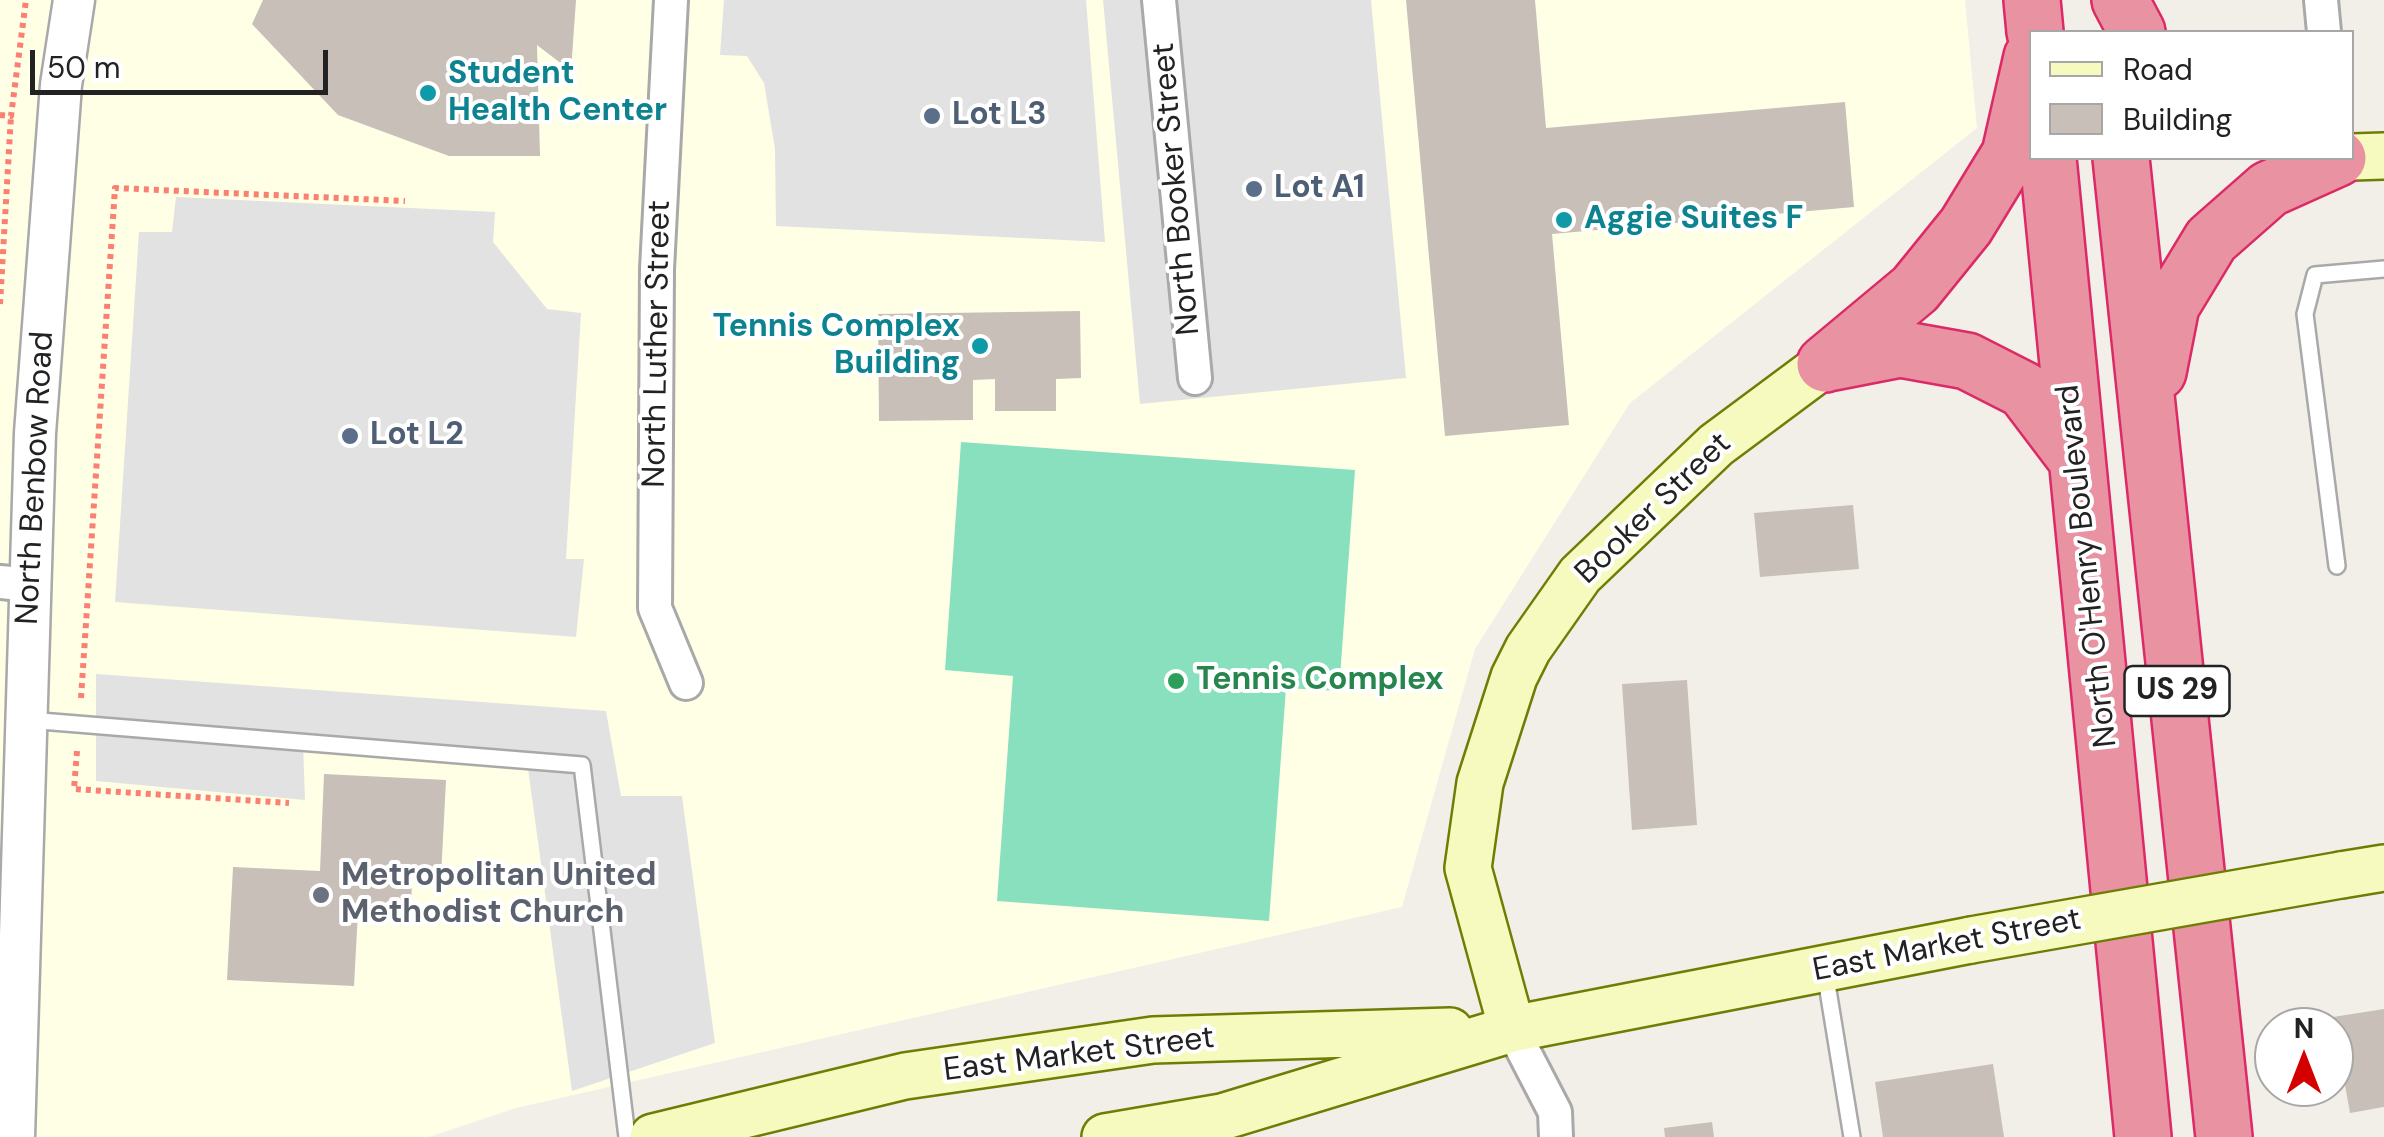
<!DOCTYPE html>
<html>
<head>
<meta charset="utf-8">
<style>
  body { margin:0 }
  #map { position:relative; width:2384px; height:1137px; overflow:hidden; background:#f2efe9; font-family:"DM Sans",sans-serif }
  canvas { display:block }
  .legend { position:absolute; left:2029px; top:30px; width:325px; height:130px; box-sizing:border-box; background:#fff; border:2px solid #a7a7a7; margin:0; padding:12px 18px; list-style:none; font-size:30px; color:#222 }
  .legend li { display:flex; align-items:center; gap:20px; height:50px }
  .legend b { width:50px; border:2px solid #a7a7a7 }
  .north { position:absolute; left:2254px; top:1007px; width:100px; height:100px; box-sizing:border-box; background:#fff; border:2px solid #a7a7a7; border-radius:50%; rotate:0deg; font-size:28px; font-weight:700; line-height:40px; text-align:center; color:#222 }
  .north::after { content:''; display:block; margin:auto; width:35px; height:45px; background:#d40000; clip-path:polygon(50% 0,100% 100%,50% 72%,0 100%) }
  .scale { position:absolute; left:30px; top:50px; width:298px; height:45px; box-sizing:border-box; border:5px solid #222; border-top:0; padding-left:12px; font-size:30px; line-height:35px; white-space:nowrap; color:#222; -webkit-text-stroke:8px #fff; paint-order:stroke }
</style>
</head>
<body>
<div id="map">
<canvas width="2384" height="1137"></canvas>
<ul class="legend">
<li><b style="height:12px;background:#f7fabf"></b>Road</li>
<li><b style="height:28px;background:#c7bfb8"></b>Building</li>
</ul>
<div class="north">N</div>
<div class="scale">50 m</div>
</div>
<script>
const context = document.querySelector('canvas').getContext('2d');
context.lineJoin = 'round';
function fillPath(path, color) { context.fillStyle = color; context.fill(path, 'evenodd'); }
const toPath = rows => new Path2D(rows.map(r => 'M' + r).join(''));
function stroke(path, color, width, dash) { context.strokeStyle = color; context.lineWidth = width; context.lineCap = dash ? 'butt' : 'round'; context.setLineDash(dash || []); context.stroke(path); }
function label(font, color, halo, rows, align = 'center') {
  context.font = font + ' "DM Sans",sans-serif'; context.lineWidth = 8; context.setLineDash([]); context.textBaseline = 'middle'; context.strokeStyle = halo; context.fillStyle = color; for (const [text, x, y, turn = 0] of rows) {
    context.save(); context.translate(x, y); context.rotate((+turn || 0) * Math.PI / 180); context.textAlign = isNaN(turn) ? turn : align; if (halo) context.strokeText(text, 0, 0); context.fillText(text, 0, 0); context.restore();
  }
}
fillPath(toPath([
  [0,0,1965,0,1977,128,1630,403,1475,649,1402,907,516,1108,429,1137,0,1137]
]), '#ffffe5');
fillPath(toPath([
  [961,442,1355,470,1339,691,1286,688,1269,921,997,901,1013,676,945,670]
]), '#88e0be');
fillPath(toPath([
  [724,0,1086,0,1105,242,776,226,775,149,764,83,747,56,720,55],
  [1103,0,1371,0,1406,378,1140,404],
  [176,197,495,212,493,242,547,309,581,313,566,559,584,559,576,637,115,602,139,232,172,232],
  [96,674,606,711,621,796,682,796,715,1043,572,1091,527,761,303,743,305,800,96,781]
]), '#e2e2e2');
fillPath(toPath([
  [263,0,576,0,571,71,537,45,540,156,449,156,338,115,252,24],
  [1406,0,1535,0,1546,128,1845,102,1854,207,1552,234,1569,425,1445,436],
  [1080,311,1081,378,1056,379,1056,411,995,411,995,379,973,380,973,420,879,421,878,314],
  [1853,505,1859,569,1760,577,1754,513],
  [1687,680,1697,825,1632,830,1622,684],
  [324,774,446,780,441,877,412,876,411,915,358,912,354,986,227,980,233,867,320,871],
  [2384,1009,2384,1107,2350,1113,2333,1017],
  [1993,1064,2004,1137,1883,1137,1875,1082],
  [1712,1122,1714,1137,1665,1137,1664,1128]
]), '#c7bfb8');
const service = toPath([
  [2337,566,2305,314,2315,275,2384,269],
  [28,720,582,765,627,1137],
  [1825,972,1852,1137]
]);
const minor = toPath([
  [671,0,657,269,655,608,686,683],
  [1159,0,1195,378],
  [2321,0,2324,32],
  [0,582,30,585],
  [1512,1029,1555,1112,1556,1137]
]);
const tertiary = toPath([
  [14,1137,35,433,61,85,74,0]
]);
const secondary = toPath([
  [2352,157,2384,156],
  [2341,875,2384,868],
  [1512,1029,1468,868,1480,783,1514,677,1528,649,1580,575,1716,445,1825,364],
  [653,1137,905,1076,1153,1040,1450,1031],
  [1105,1137,1222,1117,1512,1029,1971,940]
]);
const motorway = toPath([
  [2032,0,2035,32],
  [2120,0,2137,32],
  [2048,158,2143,1137],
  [2121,158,2224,1137],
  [1828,363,1900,349,1967,361,2024,390,2077,460],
  [1825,364,1915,289,1966,226,2010,154,2032,57],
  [2158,372,2171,306,2211,240,2269,189,2338,158]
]);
stroke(service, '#a9a9a9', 20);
stroke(minor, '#a9a9a9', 38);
stroke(tertiary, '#a9a9a9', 45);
stroke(secondary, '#707d05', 50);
stroke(motorway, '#dc2a67', 60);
stroke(toPath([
  [0,115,11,116,26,0],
  [0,304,11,116],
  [81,698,115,188,405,201],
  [77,751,74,789,289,803]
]), '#fa8072', 6, [5, 5]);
stroke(service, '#fff', 15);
stroke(minor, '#fff', 32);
stroke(tertiary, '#fff', 40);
stroke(secondary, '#f7fabf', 45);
stroke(motorway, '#e892a2', 55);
const secondaryBridge = toPath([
  [1971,940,2341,875]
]);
stroke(secondaryBridge, '#707d05', 50, []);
stroke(secondaryBridge, '#f7fabf', 45);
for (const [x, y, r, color] of [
  [428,93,10,"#0f9aa8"],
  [932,116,10,"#5c6f8a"],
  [1254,189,10,"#5c6f8a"],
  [1564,220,10,"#0f9aa8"],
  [980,346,10,"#0f9aa8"],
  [350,436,10,"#5c6f8a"],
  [1176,681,10,"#2e9e5b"],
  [321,895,10,"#6b7280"]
]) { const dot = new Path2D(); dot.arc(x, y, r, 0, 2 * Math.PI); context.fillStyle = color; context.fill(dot); stroke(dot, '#fff', 4); }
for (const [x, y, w] of [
  [2177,691,105]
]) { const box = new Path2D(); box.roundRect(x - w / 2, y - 25, w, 50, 8); context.fillStyle = '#fff'; context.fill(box); stroke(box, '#222', 2.5); }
label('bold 30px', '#222', null, [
  ["US 29",2177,691]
]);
label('bold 32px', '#0d838f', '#fff', [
  ["Student",448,75],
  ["Health Center",448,112],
  ["Aggie Suites F",1584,220],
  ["Tennis Complex",960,328,"right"],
  ["Building",960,365,"right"]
], 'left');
label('bold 32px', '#4e5e75', '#fff', [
  ["Lot L3",952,116],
  ["Lot A1",1274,189],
  ["Lot L2",370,436]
], 'left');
label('32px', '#222', '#fff', [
  ["North Booker Street",1177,189,-95],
  ["North Luther Street",658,344,-89],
  ["North Benbow Road",36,478,-87],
  ["Booker Street",1654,509,-44],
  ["North O'Henry Boulevard",2088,566,-96],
  ["East Market Street",1947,946,-11],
  ["East Market Street",1079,1055,-7]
]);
label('bold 32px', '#27864d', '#fff', [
  ["Tennis Complex",1196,681]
], 'left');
label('bold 32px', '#5b616d', '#fff', [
  ["Metropolitan United",341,877],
  ["Methodist Church",341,914]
], 'left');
</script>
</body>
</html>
